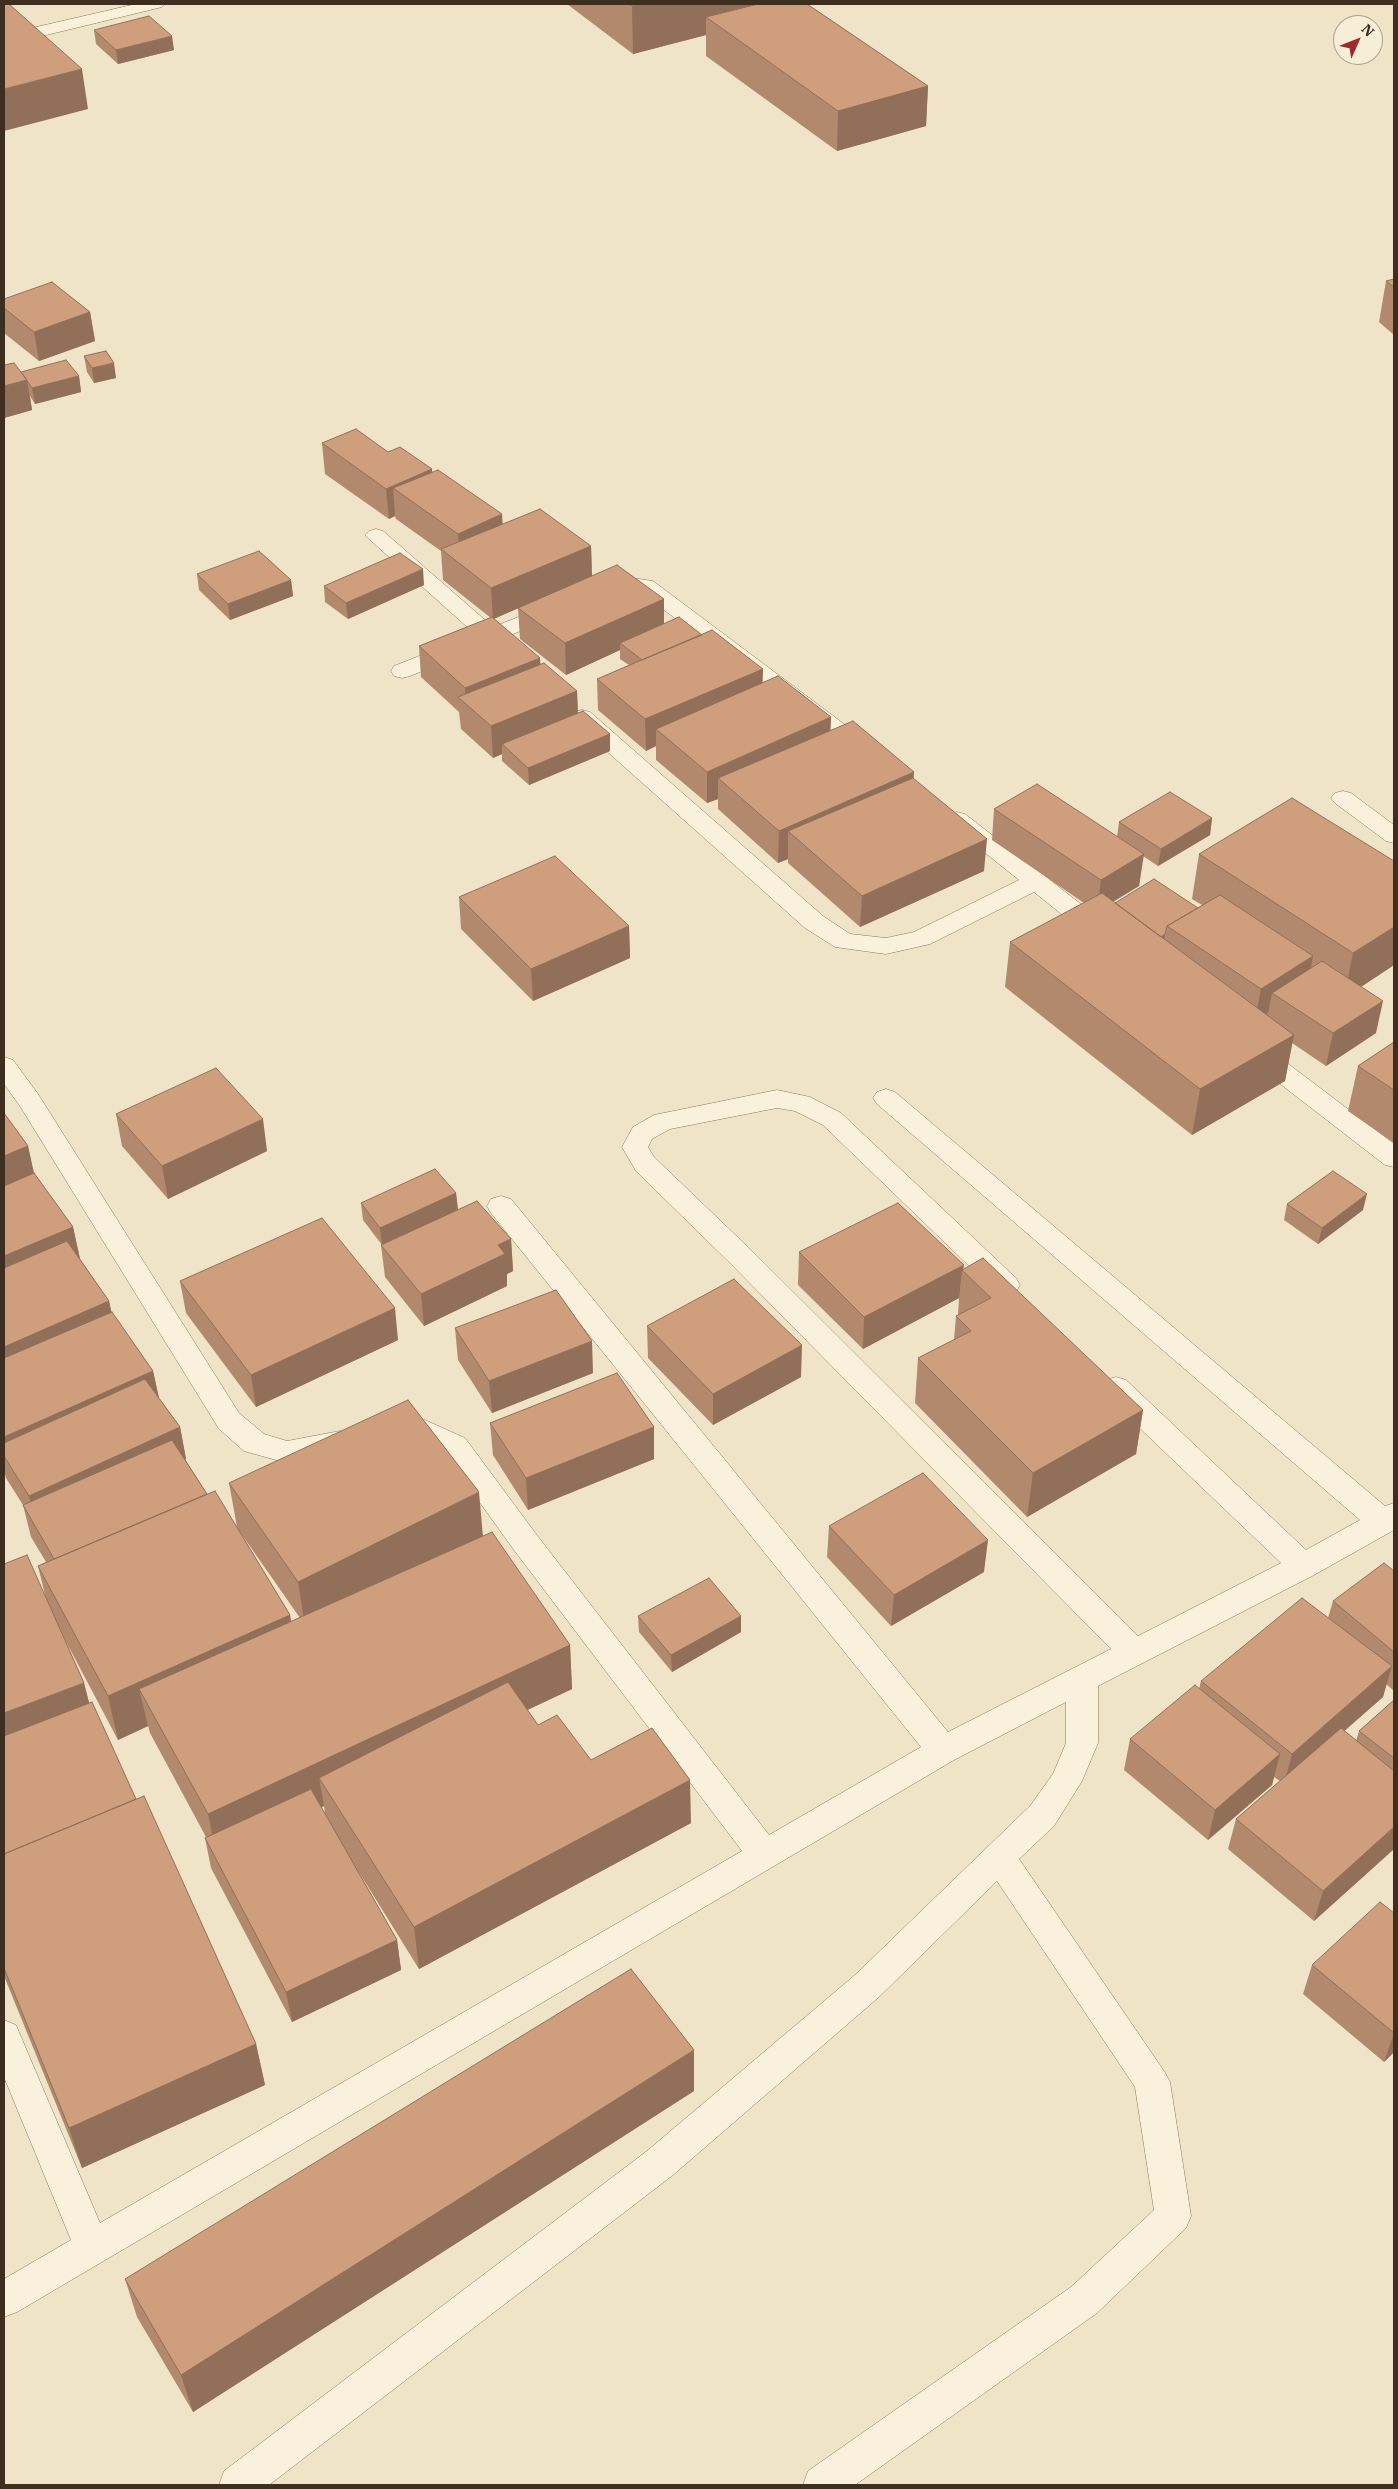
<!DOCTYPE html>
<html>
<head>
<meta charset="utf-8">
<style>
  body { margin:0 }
  #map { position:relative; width:1398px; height:2489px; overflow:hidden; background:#f0e4c8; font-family:"IBM Plex Serif",serif }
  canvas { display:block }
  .frame { position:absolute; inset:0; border:5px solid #3d2e20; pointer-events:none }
  .north { position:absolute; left:1333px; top:15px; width:50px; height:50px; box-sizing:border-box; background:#f7eed8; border:1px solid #ada18e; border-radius:50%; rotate:46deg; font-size:14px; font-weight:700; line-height:20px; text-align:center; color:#3d2e20 }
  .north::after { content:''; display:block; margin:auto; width:18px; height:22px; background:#9e2a2b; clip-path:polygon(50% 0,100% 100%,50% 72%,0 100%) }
</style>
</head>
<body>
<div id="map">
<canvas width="1398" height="2489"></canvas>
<div class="frame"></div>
<div class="north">N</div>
</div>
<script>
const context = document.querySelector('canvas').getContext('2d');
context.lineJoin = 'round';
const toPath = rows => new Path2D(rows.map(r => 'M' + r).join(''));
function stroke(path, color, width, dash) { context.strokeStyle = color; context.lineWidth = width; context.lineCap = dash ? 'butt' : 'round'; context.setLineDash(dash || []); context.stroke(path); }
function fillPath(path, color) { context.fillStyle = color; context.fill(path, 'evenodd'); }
const lane = toPath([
  [136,4,164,4,162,7,38,37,32,36,30,32,32,28,136,4],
  [1343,791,1351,793,1394,825,1394,843,1386,841,1335,803,1331,798,1335,793,1343,791]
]);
const street = toPath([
  [376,529,383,531,493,627,554,603,562,605,565,610,562,615,505,637,514,647,511,652,503,654,495,652,487,645,410,676,402,678,394,676,391,671,394,666,475,634,369,539,365,535,369,531,376,529],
  [632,578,653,581,872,745,876,750,872,755,864,757,856,755,639,591,624,589,621,584,624,579,632,578],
  [582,710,590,712,823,916,850,934,886,938,914,932,1019,880,949,824,945,819,949,814,957,812,965,814,1109,926,1112,932,1109,938,1100,940,1091,938,1034,892,930,944,886,954,835,947,805,928,574,722,571,717,574,712,582,710],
  [1257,1044,1266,1047,1394,1144,1394,1167,1385,1165,1248,1059,1244,1053,1248,1047,1257,1044],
  [4,1057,13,1060,38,1094,239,1413,264,1434,287,1441,340,1431,350,1434,355,1442,350,1450,287,1463,244,1451,219,1429,20,1106,4,1084,4,1057],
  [886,1089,895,1092,1385,1506,1394,1503,1394,1530,1314,1575,1098,1686,1098,1743,1082,1781,1054,1826,1019,1859,1164,2071,1170,2082,1191,2216,1186,2228,1097,2313,855,2485,803,2485,808,2471,1071,2287,1154,2210,1135,2087,997,1881,879,1997,673,2175,269,2485,219,2485,224,2471,647,2151,855,1975,1030,1806,1053,1774,1066,1743,1066,1702,954,1760,17,2312,4,2317,4,2279,71,2240,4,2077,4,2020,16,2025,100,2223,742,1851,514,1550,445,1454,421,1442,399,1443,389,1440,384,1432,389,1424,399,1421,425,1420,465,1438,536,1534,769,1835,921,1747,491,1213,487,1206,491,1199,501,1196,511,1199,948,1732,1111,1649,731,1264,636,1171,622,1147,633,1127,654,1115,777,1090,810,1097,841,1113,1016,1278,1020,1285,1016,1292,1006,1295,996,1292,823,1125,795,1111,777,1108,670,1129,652,1139,648,1147,654,1157,751,1250,1138,1636,1281,1563,1106,1396,1102,1388,1106,1380,1116,1377,1126,1380,1306,1550,1360,1520,877,1104,873,1098,877,1092,886,1089]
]);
stroke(lane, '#8d765c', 1);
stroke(street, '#8d765c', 1);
fillPath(lane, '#faf1dc');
fillPath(street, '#faf1dc');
fillPath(toPath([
  [567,4,807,4,928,86,926,126,837,151,706,56,706,35,633,54],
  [94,30,174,50,118,64,96,44],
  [1394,279,1394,335,1379,322,1386,281],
  [4,299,90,312,95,341,39,361,4,333],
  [84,356,116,378,94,383,87,372],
  [4,365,21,372,79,376,81,392,35,404,30,396,32,410,4,418],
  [322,443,388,452,432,469,432,472,503,524,591,546,592,576,664,599,664,623,702,635,763,669,762,682,831,717,830,730,914,779,984,871,860,927,788,863,788,859,778,863,718,809,718,799,707,803,656,760,656,746,646,751,598,710,597,679,629,665,620,659,620,650,566,675,520,639,518,608,494,619,541,664,577,691,578,713,610,734,610,751,529,785,502,761,502,754,493,758,461,729,459,712,421,677,419,646,491,618,443,580,441,551,396,519,395,516,389,519,325,474],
  [197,574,291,580,293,596,230,620,199,590],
  [424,585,348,619,325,602,324,586],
  [994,809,1117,837,1119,822,1212,818,1210,835,1158,866,1143,856,1139,886,1113,902,1115,903,1198,908,1202,905,1192,899,1199,854,1394,965,1361,987,1376,1033,1326,1066,1292,1043,1285,1081,1192,1135,1005,987,1010,942,1084,903,992,840],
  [459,897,629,926,630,958,533,1001,461,929],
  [1394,1042,1394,1143,1348,1111,1358,1066],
  [4,1113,28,1146,34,1173,73,1227,80,1259,109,1301,111,1312,153,1371,159,1398,180,1427,186,1459,185,1459,207,1494,237,1527,229,1483,483,1536,570,1645,572,1689,527,1710,538,1725,591,1760,691,1823,419,1969,357,1869,397,1940,401,1970,292,2022,211,1868,205,1838,206,1837,150,1733,148,1726,118,1740,63,1636,84,1683,89,1703,256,2044,265,2085,82,2168,4,1976,4,1564,46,1599,38,1566,46,1562,31,1537,23,1505,6,1478,4,1470],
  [240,1532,300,1618,291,1622,290,1615],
  [324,1806,325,1813,321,1807],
  [116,1114,267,1151,168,1199,122,1146],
  [456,1193,458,1210,511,1239,513,1271,507,1274,507,1286,424,1326,385,1277,381,1245,382,1245,363,1220,361,1203],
  [1287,1204,1363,1210,1318,1244,1284,1220],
  [799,1252,963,1269,1143,1410,1136,1454,1027,1517,915,1403,918,1358,954,1340,956,1316,958,1315,959,1298,863,1349,798,1285],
  [180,1281,398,1340,256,1407,186,1313],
  [647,1326,801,1377,713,1425,648,1358],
  [455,1328,593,1373,492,1413,458,1360],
  [490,1423,654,1427,654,1459,528,1510,493,1455],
  [829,1526,984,1572,891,1626,827,1557],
  [1394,1571,1394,1691,1386,1684,1383,1697,1344,1731,1356,1741,1359,1731,1394,1700,1394,1849,1314,1921,1228,1849,1236,1819,1280,1781,1274,1777,1272,1785,1208,1840,1124,1770,1130,1739,1199,1689,1201,1681,1328,1618,1333,1601],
  [638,1616,741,1616,741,1632,672,1672,639,1632],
  [1394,1913,1394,2052,1384,2062,1303,1994,1312,1965],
  [694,2091,193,2412,137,2317,125,2279]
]), '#b2896c');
fillPath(toPath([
  [642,4,800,4,706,17,706,35,633,54,632,6],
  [172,36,174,50,118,64,116,50],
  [82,69,88,109,4,131,4,89],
  [928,86,926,126,837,151,838,111],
  [90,312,95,341,39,361,34,332],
  [114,363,116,378,94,383,92,368],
  [79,376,81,392,35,404,32,388],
  [27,380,32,410,4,418,4,386],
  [432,469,434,499,393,488,395,516,389,519,386,489],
  [502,514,504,545,460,564,458,534],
  [591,546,592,577,493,619,491,588],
  [423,569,424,585,348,619,346,603],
  [291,580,293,596,230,620,228,604],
  [664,599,664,630,620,643,620,650,566,675,565,643],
  [540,658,542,689,466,704,465,688],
  [763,669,762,700,656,729,656,746,646,751,645,719],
  [577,691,578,723,502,744,502,754,493,758,491,726],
  [831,717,830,748,718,778,718,799,707,803,707,772],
  [610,734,610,751,529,785,528,768],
  [914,772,912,804,788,831,788,859,778,863,779,831],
  [1212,818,1210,835,1158,866,1161,849],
  [987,839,984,871,860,927,862,896],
  [1144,854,1139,886,1097,911,1101,880],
  [629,926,630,958,533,1001,531,969],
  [1394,927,1394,965,1344,998,1353,953],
  [1165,934,1163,950,1157,939],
  [1313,956,1307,988,1272,993,1268,1013,1255,1021,1261,989],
  [1383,1001,1376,1033,1326,1066,1333,1033],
  [1294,1035,1285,1081,1192,1135,1200,1089],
  [263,1119,267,1151,168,1199,162,1166],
  [28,1146,35,1179,4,1192,4,1156],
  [456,1193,458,1210,382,1245,380,1228],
  [1367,1194,1363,1210,1318,1244,1322,1228],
  [73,1227,80,1259,4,1292,4,1256],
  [511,1239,513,1271,507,1274,507,1286,424,1326,421,1294,498,1245],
  [964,1265,963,1271,962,1270,959,1298,863,1349,864,1317],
  [109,1301,116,1333,4,1382,4,1347],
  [395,1308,398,1340,256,1407,251,1375],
  [592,1341,593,1373,492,1413,489,1381],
  [802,1345,801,1377,713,1425,713,1394],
  [153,1371,160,1403,4,1445,4,1437],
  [1143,1410,1136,1454,1027,1517,1033,1473],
  [180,1427,186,1459,38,1528,29,1496],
  [654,1427,654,1459,528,1510,526,1478],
  [479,1492,483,1537,305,1626,298,1582],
  [988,1540,984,1572,891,1626,894,1595],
  [290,1615,297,1659,139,1689,148,1726,118,1740,108,1696],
  [741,1616,741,1632,672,1672,671,1655],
  [570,1645,572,1689,334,1801,319,1778,324,1806,217,1857,208,1814],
  [1392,1666,1383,1697,1284,1784,1292,1754],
  [84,1683,95,1726,4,1762,4,1713],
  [1280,1754,1272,1785,1208,1840,1215,1810],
  [690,1780,691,1823,419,1969,414,1927],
  [1394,1827,1394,1849,1314,1921,1323,1891],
  [397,1940,401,1970,292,2022,286,1992],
  [1394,2033,1394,2052,1384,2062],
  [256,2044,265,2085,82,2168,69,2128],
  [694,2050,694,2091,193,2412,181,2375]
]), '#916f58');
const building = toPath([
  [4,4,9,4,82,69,4,89,4,4],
  [629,4,642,4,632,6,629,4],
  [758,4,807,4,928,86,838,111,706,17,758,4],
  [149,16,172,36,116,50,94,30,149,16],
  [1394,279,1394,287,1386,281,1394,279],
  [52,282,90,312,34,332,4,308,4,299,52,282],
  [106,351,114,363,92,368,84,356,106,351],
  [66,360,79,376,32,388,21,372,66,360],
  [14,363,27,380,4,386,4,365,14,363],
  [356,429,388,452,400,447,432,469,386,489,322,443,356,429],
  [438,470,502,514,458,534,393,488,438,470],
  [540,509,591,546,491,588,441,549,540,509],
  [259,551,291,580,228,604,197,574,259,551],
  [400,553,423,569,346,603,324,586,400,553],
  [617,565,664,599,565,643,518,608,617,565],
  [492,617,540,658,465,688,419,646,492,617],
  [679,617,702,635,642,660,620,643,679,617],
  [712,630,763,669,645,719,597,679,712,630],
  [544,663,577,691,491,726,458,697,544,663],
  [778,676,831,717,707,772,656,729,778,676],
  [583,711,610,734,528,768,502,744,583,711],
  [853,721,914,772,779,831,718,778,853,721],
  [913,778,987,839,862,896,788,831,913,778],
  [1037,784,1144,854,1101,880,994,809,1037,784],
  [1170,792,1212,818,1161,849,1119,822,1170,792],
  [1292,798,1394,861,1394,927,1353,953,1199,854,1292,798],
  [555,856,629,926,531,969,459,897,555,856],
  [1154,879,1198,908,1167,926,1165,934,1161,937,1115,903,1154,879],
  [1102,893,1294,1035,1200,1089,1010,942,1102,893],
  [1220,895,1313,956,1261,989,1167,926,1220,895],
  [1322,961,1383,1001,1333,1033,1272,993,1322,961],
  [1394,1042,1394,1090,1358,1066,1394,1042],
  [216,1068,263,1119,162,1166,116,1114,216,1068],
  [4,1113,28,1146,4,1156,4,1113],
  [435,1169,456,1193,380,1228,361,1203,435,1169],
  [1333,1171,1367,1194,1322,1228,1287,1204,1333,1171],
  [34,1173,73,1227,4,1256,4,1186,34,1173],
  [477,1201,511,1239,498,1245,505,1254,421,1294,381,1245,477,1201],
  [898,1203,964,1265,864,1317,799,1252,898,1203],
  [322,1218,395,1308,251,1375,180,1281,322,1218],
  [67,1241,109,1301,4,1347,4,1268,67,1241],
  [983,1258,1143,1410,1033,1473,918,1358,971,1331,956,1316,991,1298,962,1270,983,1258],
  [734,1279,802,1345,713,1394,647,1326,734,1279],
  [556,1290,592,1341,489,1381,455,1328,556,1290],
  [112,1312,153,1371,4,1437,4,1358,112,1312],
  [617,1373,654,1427,526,1478,490,1423,617,1373],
  [145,1379,180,1427,29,1496,4,1456,4,1443,145,1379],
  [408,1400,479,1492,298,1582,229,1483,408,1400],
  [172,1440,207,1494,54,1559,23,1505,172,1440],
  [923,1473,988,1540,894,1595,829,1526,923,1473],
  [215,1491,290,1615,108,1696,38,1566,215,1491],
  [492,1532,570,1645,208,1814,139,1689,492,1532],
  [27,1555,84,1683,4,1713,4,1564,27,1555],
  [1384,1563,1394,1571,1394,1652,1333,1601,1384,1563],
  [709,1578,741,1616,671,1655,638,1616,709,1578],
  [1302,1598,1392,1666,1292,1754,1201,1681,1302,1598],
  [508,1682,538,1725,557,1715,591,1760,652,1728,690,1780,414,1927,319,1778,508,1682],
  [1195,1685,1280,1754,1215,1810,1130,1739,1195,1685],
  [1394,1700,1394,1758,1359,1731,1394,1700],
  [92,1702,136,1799,4,1854,4,1736,92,1702],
  [1341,1728,1394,1771,1394,1827,1323,1891,1236,1819,1341,1728],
  [311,1789,397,1940,286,1992,205,1838,311,1789],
  [144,1796,256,2044,69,2128,4,1968,4,1854,144,1796],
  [1380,1902,1394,1913,1394,2033,1312,1965,1380,1902],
  [631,1969,694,2050,181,2375,125,2279,631,1969]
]);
fillPath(building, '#cf9f7d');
stroke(building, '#916f58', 1);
</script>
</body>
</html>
